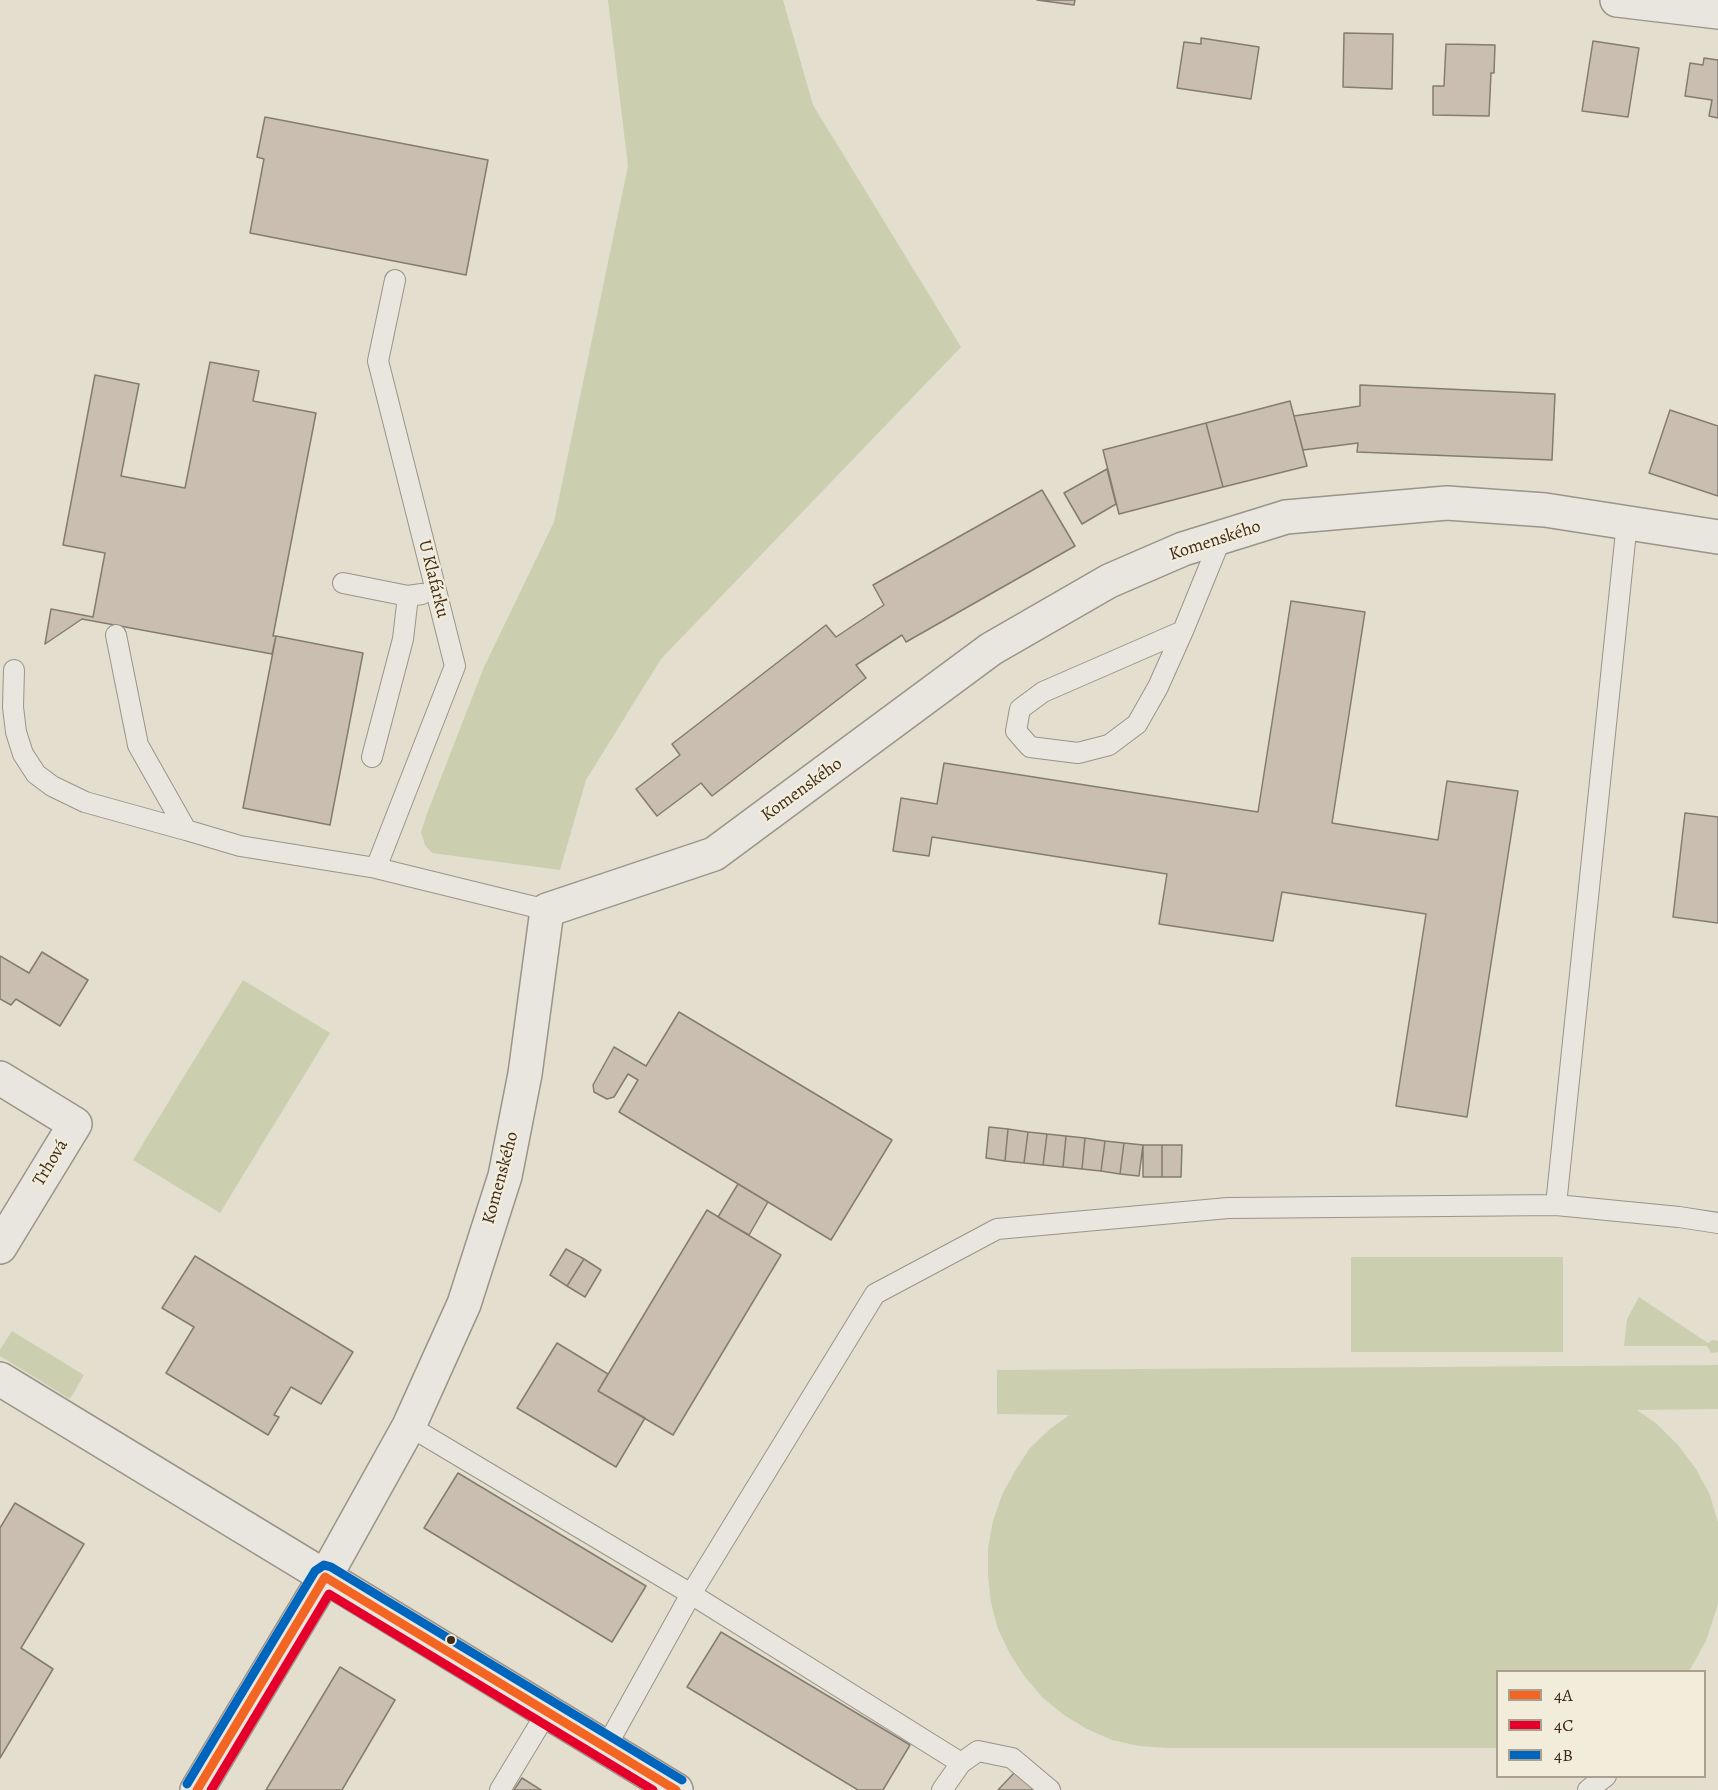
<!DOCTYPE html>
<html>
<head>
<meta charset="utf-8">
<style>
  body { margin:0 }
  #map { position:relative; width:1718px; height:1790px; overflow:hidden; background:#e3dece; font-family:Alegreya,serif }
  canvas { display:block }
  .legend { position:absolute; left:1496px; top:1670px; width:210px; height:108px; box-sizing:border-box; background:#f2ecda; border:2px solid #ab9f8d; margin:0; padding:8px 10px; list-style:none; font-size:18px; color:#402b1a }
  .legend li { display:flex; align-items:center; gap:12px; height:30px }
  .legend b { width:30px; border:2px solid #ab9f8d }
</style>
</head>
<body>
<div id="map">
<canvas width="1718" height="1790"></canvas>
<ul class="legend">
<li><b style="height:8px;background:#f26522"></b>4A</li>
<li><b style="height:8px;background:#e4002b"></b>4C</li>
<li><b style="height:8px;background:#0065bd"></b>4B</li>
</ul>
</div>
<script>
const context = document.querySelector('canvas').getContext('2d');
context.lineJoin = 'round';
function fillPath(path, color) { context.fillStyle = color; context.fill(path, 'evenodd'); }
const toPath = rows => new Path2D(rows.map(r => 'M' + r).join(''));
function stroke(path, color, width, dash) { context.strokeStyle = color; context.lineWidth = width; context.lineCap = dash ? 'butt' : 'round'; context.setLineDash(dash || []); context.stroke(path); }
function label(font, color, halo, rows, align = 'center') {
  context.font = font + ' Alegreya,serif'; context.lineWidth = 4.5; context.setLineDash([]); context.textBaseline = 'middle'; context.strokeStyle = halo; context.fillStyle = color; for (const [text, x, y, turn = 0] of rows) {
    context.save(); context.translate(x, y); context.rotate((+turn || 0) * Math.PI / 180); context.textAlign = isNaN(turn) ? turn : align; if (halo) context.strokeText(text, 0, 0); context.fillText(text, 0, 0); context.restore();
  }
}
fillPath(toPath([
  [608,0,783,0,813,105,961,347,661,659,586,780,560,870,432,853,425,845,421,832,428,811,484,667,554,522,628,166],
  [243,980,330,1033,220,1213,133,1160],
  [1351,1257,1563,1257,1563,1352,1351,1352],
  [1639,1297,1708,1343,1712,1340,1718,1341,1718,1352,1711,1353,1707,1346,1624,1346,1627,1319],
  [12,1331,84,1375,70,1399,0,1356,0,1350],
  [1718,1365,1718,1409,1637,1410,1657,1424,1678,1445,1696,1469,1710,1495,1718,1523,1718,1604,1706,1641,1692,1666,1688,1672,1498,1672,1497,1748,1169,1748,1139,1746,1112,1740,1087,1729,1064,1715,1043,1698,1025,1677,1010,1654,998,1629,991,1603,988,1576,988,1548,993,1521,1002,1495,1015,1471,1030,1448,1050,1429,1069,1415,997,1414,997,1370]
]), '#cbcfaf');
const building = toPath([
  [1037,0,1075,0,1074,5,1037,0],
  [1344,33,1393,34,1392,89,1343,87,1344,33],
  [1201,38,1259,47,1251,99,1177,88,1184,42,1201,44,1201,38],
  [1593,41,1639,48,1628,117,1582,111,1593,41],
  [1446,44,1495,45,1494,73,1491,73,1489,116,1433,115,1433,86,1444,86,1446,44],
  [1704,58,1718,60,1718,118,1709,116,1712,100,1685,96,1690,63,1703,65,1704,58],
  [265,117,488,160,466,275,250,233,264,159,257,157,265,117],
  [210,362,259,371,253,401,316,413,273,636,276,636,272,654,82,619,45,644,51,609,93,617,105,553,63,545,95,375,139,384,121,476,185,488,210,362],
  [1360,385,1555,394,1552,460,1357,452,1358,443,1303,450,1294,416,1360,406,1360,385],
  [1290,401,1307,466,1223,487,1206,423,1290,401],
  [1670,410,1718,426,1718,496,1649,473,1670,410],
  [1206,423,1223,487,1119,514,1103,450,1206,423],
  [1107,469,1116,504,1082,524,1064,493,1107,469],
  [1042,490,1075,546,906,642,902,635,856,665,866,678,712,796,701,783,657,816,636,789,680,755,672,744,826,625,836,637,884,605,873,585,1042,490],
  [1291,601,1365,612,1332,823,1438,840,1447,781,1518,791,1467,1117,1396,1106,1426,914,1282,892,1273,941,1159,924,1167,874,932,837,929,856,893,851,901,798,937,804,944,763,1258,812,1291,601],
  [276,636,363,653,330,825,243,808,276,636],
  [1685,813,1718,817,1718,923,1673,917,1685,813],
  [42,952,88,980,60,1026,16,999,11,1005,0,999,0,956,29,973,42,952],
  [679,1012,892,1140,831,1240,619,1112,638,1080,628,1074,614,1097,607,1099,594,1092,593,1085,614,1047,646,1066,679,1012],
  [989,1127,1008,1129,1005,1161,986,1158,989,1127],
  [1008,1129,1028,1132,1024,1163,1005,1161,1008,1129],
  [1028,1132,1047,1134,1043,1165,1024,1163,1028,1132],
  [1047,1134,1066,1136,1063,1167,1043,1165,1047,1134],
  [1066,1136,1085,1138,1082,1169,1063,1167,1066,1136],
  [1085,1138,1105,1141,1101,1171,1082,1169,1085,1138],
  [1105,1141,1124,1143,1120,1174,1101,1171,1105,1141],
  [1124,1143,1143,1145,1139,1176,1120,1174,1124,1143],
  [1143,1145,1162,1145,1162,1177,1143,1177,1143,1145],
  [1162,1145,1182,1145,1181,1177,1162,1177,1162,1145],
  [738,1184,768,1202,749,1235,718,1217,738,1184],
  [707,1210,781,1255,673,1435,598,1391,707,1210],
  [566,1249,584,1259,567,1286,550,1275,566,1249],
  [195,1256,353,1352,321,1404,291,1387,274,1415,279,1417,268,1435,166,1373,194,1327,162,1308,195,1256],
  [584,1259,601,1270,585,1297,567,1286,584,1259],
  [557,1343,608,1374,598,1391,645,1418,616,1467,517,1408,557,1343],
  [458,1473,646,1586,612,1642,424,1528,458,1473],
  [15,1503,84,1544,21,1648,53,1669,0,1758,0,1528,15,1503],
  [721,1632,910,1745,883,1790,858,1790,687,1687,721,1632],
  [340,1667,395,1700,342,1790,266,1790,340,1667],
  [1015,1772,1035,1790,998,1790,1015,1772],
  [522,1778,541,1790,514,1790,522,1778]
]);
fillPath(building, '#cabeb0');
stroke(building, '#837c72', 1.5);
const lane = toPath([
  [395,280,378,361,455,666,376,868,547,910],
  [343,583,408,596,422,594],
  [1183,631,1043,692,1020,709,1016,731,1030,747,1078,753,1109,745,1137,724,1158,687,1183,631,1221,538],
  [116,635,138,745,186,830,240,846,376,868],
  [14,670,13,707,16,732,23,754,36,774,52,786,85,802,186,830],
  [372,757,403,639,408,596],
  [1556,1205,1627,522],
  [409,1426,691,1594,961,1763],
  [606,1747,691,1594,875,1294,997,1229,1228,1208,1556,1205,1679,1217,1718,1223],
  [500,1790,547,1712],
  [942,1790,961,1763,978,1751,1012,1758,1050,1790],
  [1588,1790,1606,1776]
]);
const street = toPath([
  [1617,0,1718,12],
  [0,1078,75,1124,0,1247],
  [0,1379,676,1790],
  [197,1790,325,1577,409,1426,464,1304,505,1176,525,1074,547,910,714,854,991,649,1109,581,1183,549,1286,517,1447,503,1545,510,1718,537]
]);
stroke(lane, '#9a9489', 22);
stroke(street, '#9a9489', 36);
stroke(lane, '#e9e6df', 20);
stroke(street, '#e9e6df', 33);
stroke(toPath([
  [197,1790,325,1577,676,1790]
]), '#f26522', 9);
stroke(toPath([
  [211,1790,329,1594,653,1790]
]), '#e4002b', 9);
stroke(toPath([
  [187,1784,315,1571,324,1565,331,1567,682,1780]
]), '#0065bd', 9);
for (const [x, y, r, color] of [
  [451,1640,5,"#402b1a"]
]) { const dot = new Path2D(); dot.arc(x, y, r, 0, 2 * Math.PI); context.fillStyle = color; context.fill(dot); stroke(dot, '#f2ecda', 2); }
label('18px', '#402b1a', '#f2ecda', [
  ["Komenského",1215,541,-18],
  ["U Klafárku",433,579,76],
  ["Komenského",802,790,-36],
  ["Trhová",51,1163,-59],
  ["Komenského",501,1178,-75]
]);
</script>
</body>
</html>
